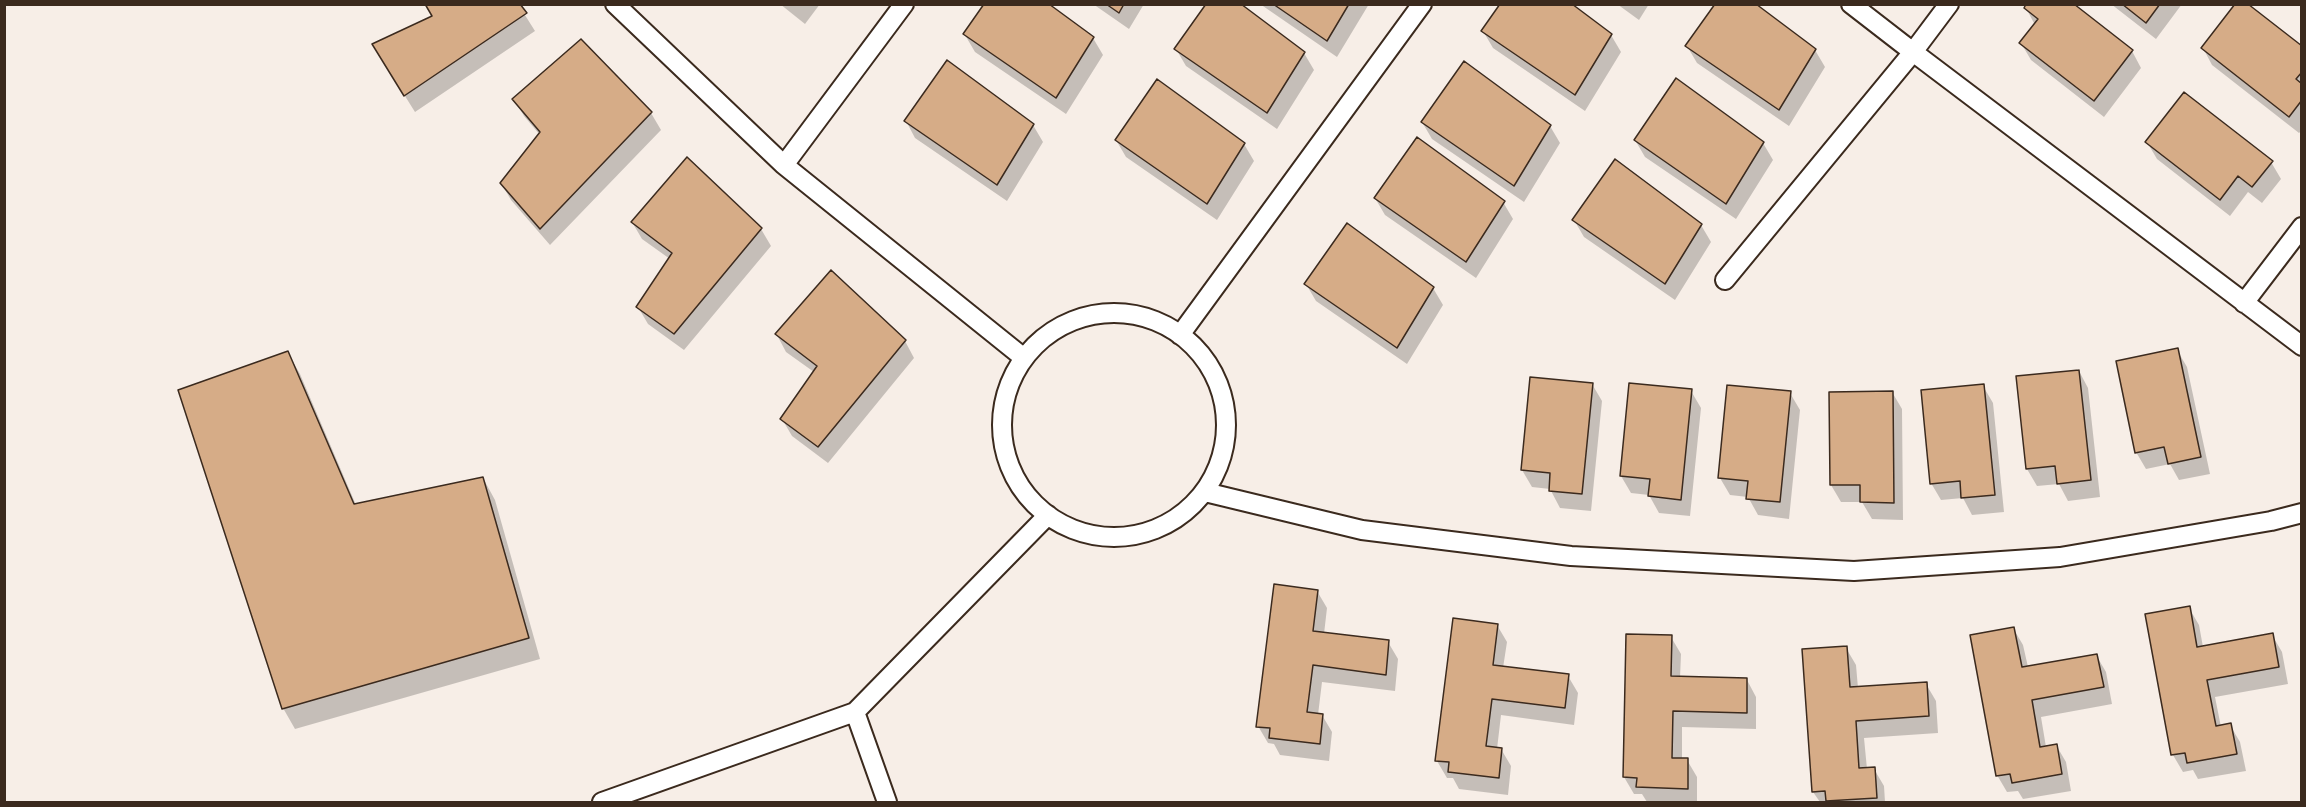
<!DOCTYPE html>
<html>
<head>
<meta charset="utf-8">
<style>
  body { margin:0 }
  #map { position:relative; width:2306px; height:807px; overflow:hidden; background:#f7eee7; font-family:Dekko,sans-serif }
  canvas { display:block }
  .frame { position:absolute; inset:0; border:6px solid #3b2a1e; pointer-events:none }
</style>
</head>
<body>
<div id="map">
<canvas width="2306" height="807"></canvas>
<div class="frame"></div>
</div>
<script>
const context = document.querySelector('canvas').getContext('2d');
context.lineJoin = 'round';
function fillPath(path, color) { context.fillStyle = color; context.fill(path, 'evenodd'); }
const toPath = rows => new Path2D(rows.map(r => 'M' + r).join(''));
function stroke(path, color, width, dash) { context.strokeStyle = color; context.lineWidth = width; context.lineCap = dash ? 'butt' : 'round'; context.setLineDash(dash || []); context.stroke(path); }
fillPath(toPath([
  [425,4,518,4,535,31,415,112,383,61,433,17],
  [780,4,820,4,805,24],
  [1093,4,1144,4,1129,29],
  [1260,4,1369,4,1337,57],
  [1617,4,1649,4,1639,20],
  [2111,4,2182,4,2156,39],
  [2026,8,2132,51,2141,68,2104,117,2031,60,2021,43,2035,25],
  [1483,31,1611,35,1621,52,1585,111,1493,48],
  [965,35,1093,38,1103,55,1066,114,975,52],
  [1687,46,1815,50,1825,67,1789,126,1697,63],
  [2203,48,2302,48,2302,130,2299,133,2212,65],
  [1176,49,1304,53,1314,70,1277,129,1186,66],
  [514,99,651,113,661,130,550,245,511,200,501,183,540,135,524,116],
  [906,121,1033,125,1043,142,1007,201,915,138],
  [1422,122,1550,126,1560,143,1524,202,1432,139],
  [1116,140,1244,144,1254,161,1217,220,1126,157],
  [1635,140,1763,143,1773,160,1736,219,1645,157],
  [2147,142,2271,162,2281,179,2262,203,2248,192,2230,216,2157,159],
  [1375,198,1503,202,1513,219,1476,278,1385,215],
  [1574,220,1701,225,1711,242,1675,300,1584,237],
  [632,222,761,229,771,246,684,350,648,324,638,307,670,259,642,239],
  [1306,284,1433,288,1443,305,1407,364,1316,301],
  [777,335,905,341,914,358,828,463,792,436,782,419,814,372,786,352],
  [2177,350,2187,367,2210,474,2179,480,2170,464,2146,469,2136,452],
  [288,353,300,374,356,505,483,478,495,500,540,659,295,729,283,708],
  [2079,371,2088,388,2100,497,2068,501,2059,484,2037,486,2027,469,2018,377],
  [1592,384,1602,401,1591,511,1560,508,1550,489,1532,487,1522,470],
  [1983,386,1993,403,2004,512,1972,515,1963,498,1941,500,1931,483],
  [1691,391,1701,408,1690,516,1659,513,1649,495,1631,493,1621,476],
  [1892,392,1902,409,1903,520,1872,519,1862,502,1841,502,1831,485],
  [1790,393,1800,410,1789,519,1758,515,1748,497,1730,495,1720,478],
  [1317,591,1327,608,1324,634,1388,642,1398,659,1395,691,1322,682,1318,715,1322,715,1332,732,1329,761,1280,755,1274,744,1268,743,1258,726],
  [2189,608,2199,625,2203,647,2272,635,2282,652,2288,684,2215,697,2221,727,2230,725,2240,742,2246,771,2198,779,2193,770,2183,772,2173,755,2147,615],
  [1497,625,1507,642,1503,668,1568,676,1578,693,1574,725,1501,715,1497,749,1501,749,1511,766,1508,795,1459,789,1453,778,1447,778,1437,761],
  [2013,628,2023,645,2028,667,2096,655,2106,672,2112,704,2041,717,2046,747,2056,745,2066,762,2071,791,2023,799,2018,791,2007,792,1997,775],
  [1671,637,1681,654,1680,678,1747,680,1756,697,1756,729,1682,727,1682,760,1687,760,1697,777,1697,802,1647,802,1642,794,1634,794,1624,777],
  [1846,648,1856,665,1858,688,1926,684,1936,701,1938,733,1864,738,1867,769,1874,769,1884,786,1885,802,1820,802,1813,792]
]), '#0003');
const building = toPath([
  [425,4,520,4,527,13,404,96,372,44,432,16,425,4],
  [984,4,1049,4,1094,37,1056,98,963,34,984,4],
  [1106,4,1124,4,1119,13,1106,4],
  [1206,4,1241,4,1305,52,1267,113,1174,49,1206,4],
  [1273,4,1349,4,1327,41,1273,4],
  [1500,4,1572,4,1612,34,1575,95,1481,31,1500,4],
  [1715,4,1756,4,1816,49,1779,110,1685,46,1715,4],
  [2026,4,2074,4,2133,50,2094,101,2019,43,2038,19,2024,8,2026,4],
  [2122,4,2160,4,2146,23,2122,4],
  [2235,4,2248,4,2302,46,2302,72,2296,79,2302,84,2302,100,2289,117,2201,48,2235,4],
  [581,39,652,112,540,229,500,183,540,132,512,99,581,39],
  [947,60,1034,124,997,185,904,121,947,60],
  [1464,61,1551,125,1514,186,1421,122,1464,61],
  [1676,78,1764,142,1726,204,1634,140,1676,78],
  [1157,79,1245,143,1207,204,1115,140,1157,79],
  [2184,92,2273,161,2252,187,2238,176,2220,200,2145,142,2184,92],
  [1417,137,1505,201,1466,262,1374,198,1417,137],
  [687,157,762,228,674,334,636,307,672,253,631,222,687,157],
  [1615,159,1702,224,1665,284,1572,220,1615,159],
  [1347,223,1434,287,1397,348,1304,284,1347,223],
  [831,270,906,340,818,447,780,419,817,366,775,334,831,270],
  [2178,348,2201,457,2168,464,2164,447,2135,453,2116,361,2178,348],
  [288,351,354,504,483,477,529,638,282,709,178,390,288,351],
  [2079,370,2091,480,2057,484,2055,466,2026,469,2016,376,2079,370],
  [1530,377,1593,383,1582,494,1549,491,1550,473,1521,470,1530,377],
  [1629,383,1692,389,1681,500,1648,496,1650,479,1620,476,1629,383],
  [1984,384,1995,495,1961,498,1960,481,1930,484,1921,390,1984,384],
  [1727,385,1791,391,1780,502,1746,499,1748,481,1718,478,1727,385],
  [1893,391,1894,503,1860,502,1860,485,1830,485,1829,392,1893,391],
  [1274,584,1318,590,1313,631,1389,640,1386,675,1313,665,1307,712,1323,714,1320,744,1269,738,1270,728,1256,727,1274,584],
  [2190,606,2197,647,2273,633,2279,667,2207,680,2216,726,2231,723,2237,754,2187,763,2185,753,2171,755,2145,614,2190,606],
  [1453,618,1498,624,1493,665,1569,674,1565,708,1492,699,1486,746,1502,748,1499,778,1448,772,1449,762,1435,761,1453,618],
  [2014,627,2022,667,2097,654,2104,687,2032,700,2040,747,2057,744,2062,774,2012,783,2010,774,1996,776,1970,635,2014,627],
  [1626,634,1672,635,1671,676,1747,678,1747,713,1673,711,1672,758,1688,758,1688,789,1636,787,1637,778,1623,777,1626,634],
  [1847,646,1850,687,1927,682,1929,716,1856,721,1859,768,1875,767,1877,798,1826,801,1825,791,1812,792,1802,649,1847,646]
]);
fillPath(building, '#d6ac87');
stroke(building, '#3b2a1e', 1.5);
const lane = toPath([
  [615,4,784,165],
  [904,4,784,165,1024,358],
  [1949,4,1913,52,2302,346],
  [1725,280,1913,52,1851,4],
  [2244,303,2302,227],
  '1002 425a112 112 0 1 1 224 0a112 112 0 1 1-224 0Z',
  [1180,335,1422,4],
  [1205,492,1362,530,1571,556,1854,571,2060,557,2271,521,2302,513],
  [855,712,887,802],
  [602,802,855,712,1048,515]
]);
stroke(lane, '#3b2a1e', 22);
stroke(lane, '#fff', 18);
</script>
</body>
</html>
